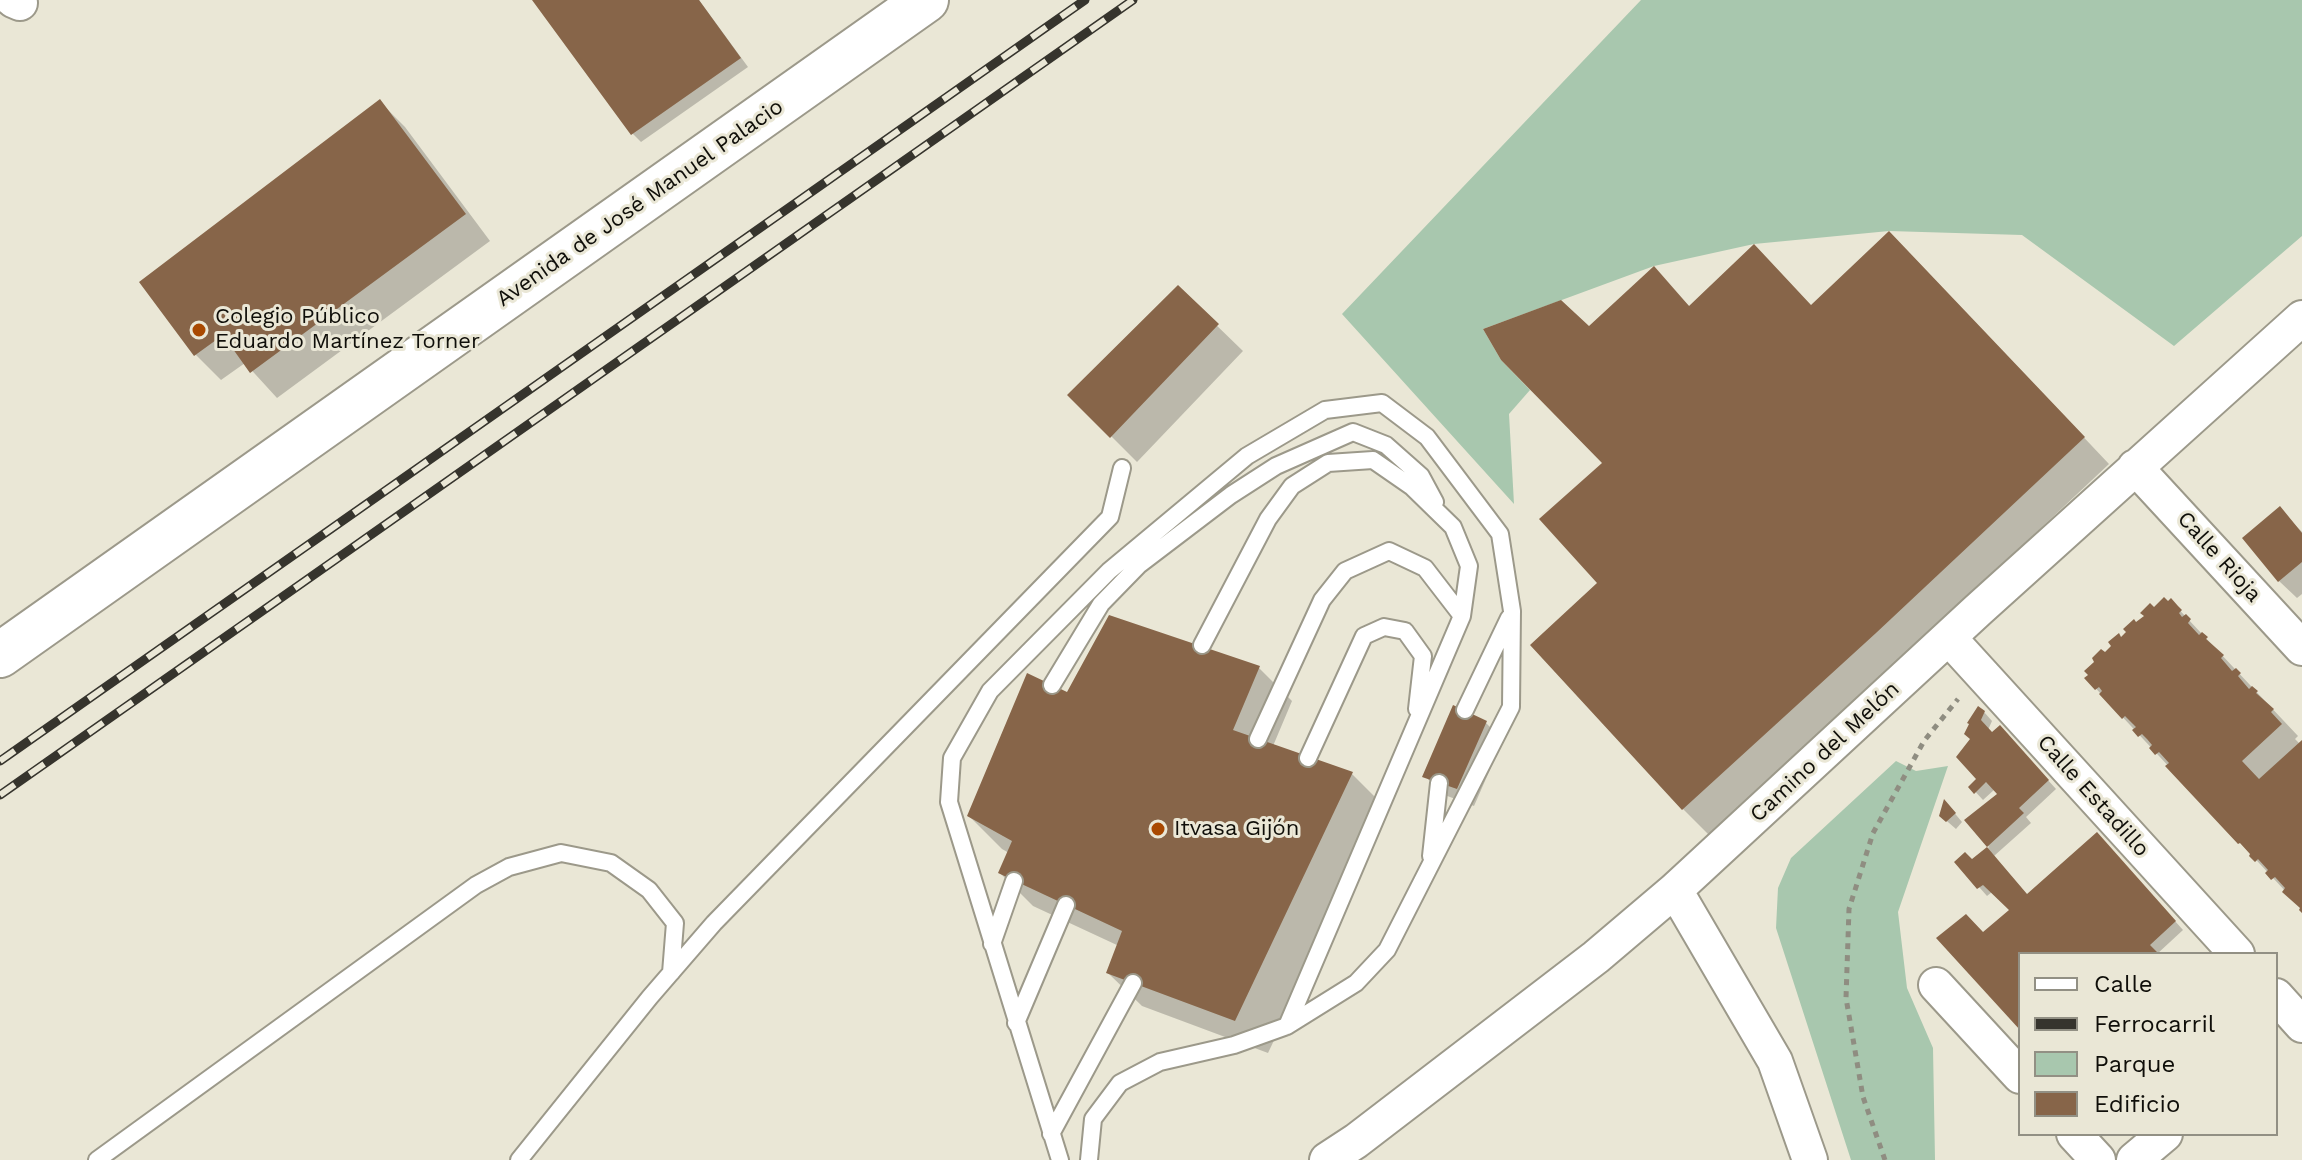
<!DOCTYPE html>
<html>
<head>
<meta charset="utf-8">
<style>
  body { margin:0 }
  #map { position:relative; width:2302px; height:1160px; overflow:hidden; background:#eae7d6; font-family:"Work Sans",sans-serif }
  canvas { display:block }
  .legend { position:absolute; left:2018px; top:952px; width:260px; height:184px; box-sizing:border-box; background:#eae7d6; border:2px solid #929084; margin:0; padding:10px 14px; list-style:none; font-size:24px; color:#0f0e09 }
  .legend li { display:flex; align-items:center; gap:16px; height:40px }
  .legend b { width:40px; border:2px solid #929084 }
</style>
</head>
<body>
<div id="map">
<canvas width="2302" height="1160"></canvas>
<ul class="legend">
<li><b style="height:10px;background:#fff"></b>Calle</li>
<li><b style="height:10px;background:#36342d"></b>Ferrocarril</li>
<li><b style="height:22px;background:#a8c7ae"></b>Parque</li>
<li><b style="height:22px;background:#876549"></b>Edificio</li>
</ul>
</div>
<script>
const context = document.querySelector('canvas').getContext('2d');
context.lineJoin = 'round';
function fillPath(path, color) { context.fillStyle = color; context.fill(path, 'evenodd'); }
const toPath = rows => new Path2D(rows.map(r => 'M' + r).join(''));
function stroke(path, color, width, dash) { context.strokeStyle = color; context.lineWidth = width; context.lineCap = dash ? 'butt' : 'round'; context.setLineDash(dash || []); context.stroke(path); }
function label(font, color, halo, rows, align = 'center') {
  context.font = font + ' "Work Sans",sans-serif'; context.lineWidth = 6; context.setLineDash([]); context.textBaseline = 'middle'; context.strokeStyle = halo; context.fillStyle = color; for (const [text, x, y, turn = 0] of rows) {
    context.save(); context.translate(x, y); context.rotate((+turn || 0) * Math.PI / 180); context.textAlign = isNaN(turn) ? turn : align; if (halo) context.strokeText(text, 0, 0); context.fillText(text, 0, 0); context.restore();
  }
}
fillPath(toPath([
  [1641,0,2302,0,2302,236,2174,346,2022,235,1889,231,1754,244,1654,266,1483,329,1501,360,1530,390,1509,414,1514,504,1342,314],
  [1896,761,1916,771,1948,766,1898,912,1907,988,1933,1048,1935,1160,1851,1160,1776,928,1778,888,1791,858]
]), '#a8c7ae');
fillPath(toPath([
  [535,0,699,0,748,67,641,142,633,134],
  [380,102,405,127,490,241,277,398,245,363,221,380,195,354],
  [1915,259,2109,464,1902,659,1709,835,1683,809,1604,463,1589,329,1654,269,1690,307,1812,307],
  [1178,288,1243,351,1137,462,1070,395],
  [2280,509,2302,532,2302,594,2297,598,2279,581],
  [2171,601,2298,736,2295,739,2300,744,2302,743,2302,909,2087,679,2104,654,2154,610],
  [1259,668,1292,701,1273,746,1352,774,1385,807,1268,1053,1142,1006,1108,973,1119,946,1033,906,1000,873,1009,853,1002,849,969,816,1068,694],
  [1984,712,1992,721,1988,730,1992,735,2008,736,2056,789,2026,817,2031,823,1994,856,2028,896,2105,843,2183,930,2157,954,2020,954,2020,1027,1984,935,2012,910,1992,892,1987,896,1957,862,1972,862,1989,847,1966,820,2000,794,1995,789,1983,800,1971,787,1979,780,1972,740],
  [1486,723,1503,740,1474,806,1442,794,1425,776],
  [1952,810,1962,822,1956,829,1941,816]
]), '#0003');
fillPath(toPath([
  [532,0,699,0,741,58,631,135],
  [380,99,466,214,250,373,223,335,194,356,139,282],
  [1889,231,2085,437,1876,633,1682,810,1530,645,1597,583,1539,519,1602,463,1501,360,1483,329,1561,300,1589,326,1654,266,1689,306,1754,244,1811,305],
  [1178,285,1219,324,1110,438,1067,395],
  [2280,506,2302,533,2302,562,2278,582,2242,538],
  [2164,597,2168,601,2171,598,2178,606,2182,610,2179,613,2182,617,2186,614,2191,619,2188,623,2199,635,2202,632,2208,637,2206,639,2224,655,2221,658,2232,671,2236,668,2241,673,2238,676,2249,689,2252,686,2258,691,2256,693,2274,709,2271,712,2282,724,2242,761,2259,779,2302,740,2302,913,2299,910,2300,908,2282,892,2285,888,2275,877,2271,880,2265,873,2268,870,2258,859,2255,862,2249,856,2250,854,2240,843,2238,844,2165,766,2169,763,2159,752,2155,755,2149,748,2152,745,2147,739,2142,734,2138,737,2132,730,2136,727,2125,716,2122,719,2099,694,2102,691,2099,687,2095,690,2084,678,2088,675,2084,671,2094,662,2092,658,2101,649,2105,652,2111,646,2108,642,2119,633,2121,637,2126,632,2123,629,2134,619,2136,622,2144,616,2140,613,2150,603,2154,607],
  [1109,615,1260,666,1233,730,1353,772,1235,1021,1106,973,1122,931,998,873,1012,841,967,816,1027,673,1067,692],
  [1453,705,1487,721,1457,789,1422,777],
  [1978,706,1985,711,1981,720,1992,732,2000,725,2049,780,2019,808,2024,813,1987,847,2027,894,2097,832,2176,921,2150,945,2159,954,2020,954,2020,1030,1936,938,1966,914,1983,932,2009,910,1983,885,1977,889,1954,862,1965,852,1972,859,1987,847,1964,820,1997,794,1986,782,1974,794,1968,787,1976,779,1956,757,1970,739,1964,734,1969,724,1967,723],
  [1944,799,1956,813,1946,822,1939,816]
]), '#876549');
const lane = toPath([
  [1052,685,1101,604,1139,565,1231,495,1276,466,1353,432,1386,445,1421,476,1435,502],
  [1465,710,1509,618],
  [1258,739,1322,600,1345,571,1389,551,1425,568,1462,616],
  [1308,758,1364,636,1384,627,1405,631,1423,656,1417,709],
  [1431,856,1439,783],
  [992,944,1014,881],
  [1016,1023,1066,905],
  [1051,1134,1133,983],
  [97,1160,476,885,509,867,561,853,611,863,649,890,675,923,671,973],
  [519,1160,650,997,714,923,1110,517,1122,468],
  [1060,1160,949,802,952,758,990,691,1109,571,1247,456,1325,410,1382,403,1427,437,1500,534,1512,611,1511,707,1387,950,1356,983,1287,1026],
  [1089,1160,1093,1119,1120,1083,1160,1062,1234,1045,1287,1026,1462,616,1469,566,1453,527,1412,487,1373,460,1328,463,1292,486,1268,519,1202,645]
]);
const street = toPath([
  [13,0,20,3],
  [2135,467,2302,648],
  [1949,638,2237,954],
  [1675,890,1775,1061,1810,1160],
  [1936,985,2020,1076],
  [2276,996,2302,1025],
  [2074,1134,2098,1160],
  [1327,1160,1356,1141,1596,957,1675,890,1978,610,2302,318],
  [2134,1160,2165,1134]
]);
const secondary = toPath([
  [0,655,926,0]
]);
stroke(lane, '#9c998a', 20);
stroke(street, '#9c998a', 38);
stroke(secondary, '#9c998a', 48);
stroke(toPath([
  [1885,1160,1863,1097,1846,998,1849,909,1873,833,1924,741,1958,699]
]), '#8f8d81', 5, [6, 6]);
stroke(lane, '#fff', 16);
stroke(street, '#fff', 34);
stroke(secondary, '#fff', 44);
const rail = toPath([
  [0,761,1085,0],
  [0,795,1133,0]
]);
stroke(rail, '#36342d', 9);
stroke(rail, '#eae7d6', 6, [18]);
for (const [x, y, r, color] of [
  [199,330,8,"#a94901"],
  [1158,829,8,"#a94901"]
]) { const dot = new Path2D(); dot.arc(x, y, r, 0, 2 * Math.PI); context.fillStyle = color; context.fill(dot); stroke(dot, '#eae7d6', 3); }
label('22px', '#0f0e09', '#eae7d6', [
  ["Avenida de José Manuel Palacio",640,203,-35],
  ["Calle Rioja",2219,557,48],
  ["Camino del Melón",1825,752,-43],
  ["Calle Estadillo",2093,796,48]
]);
label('22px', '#0f0e09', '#eae7d6', [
  ["Colegio Público",215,317],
  ["Eduardo Martínez Torner",215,342],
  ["Itvasa Gijón",1174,829]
], 'left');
</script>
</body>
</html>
